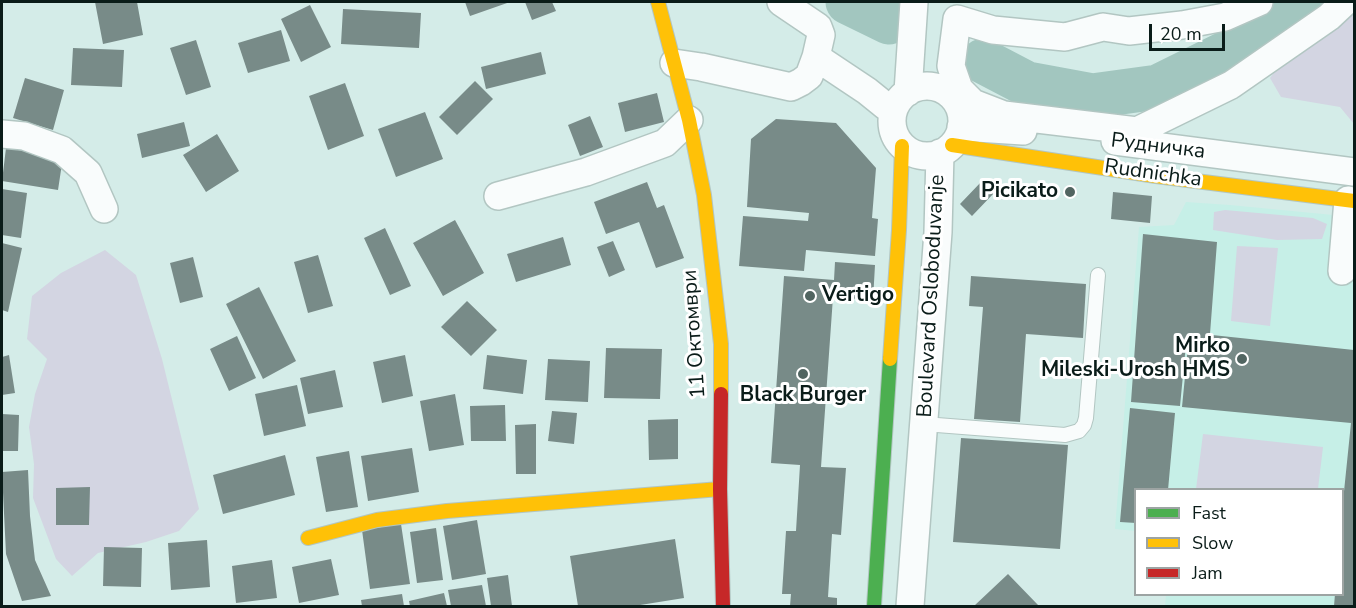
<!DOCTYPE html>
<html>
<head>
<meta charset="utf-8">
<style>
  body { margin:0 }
  #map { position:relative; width:1356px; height:608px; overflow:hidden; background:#d4ece8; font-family:"Nunito Sans",sans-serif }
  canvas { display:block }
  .frame { position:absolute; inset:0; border:3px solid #0a1c19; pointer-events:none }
  .legend { position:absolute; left:1134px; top:488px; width:210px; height:108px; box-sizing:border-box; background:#fff; border:2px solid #9da4a3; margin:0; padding:8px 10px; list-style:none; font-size:18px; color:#0a1c19 }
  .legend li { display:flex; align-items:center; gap:12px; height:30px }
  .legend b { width:30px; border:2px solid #9da4a3 }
  .scale { position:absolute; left:1149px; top:24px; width:76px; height:27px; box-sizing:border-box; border:3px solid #0a1c19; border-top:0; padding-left:8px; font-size:18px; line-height:21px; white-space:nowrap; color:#0a1c19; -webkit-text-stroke:4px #fff; paint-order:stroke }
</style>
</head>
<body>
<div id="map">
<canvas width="1356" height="608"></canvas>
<div class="frame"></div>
<ul class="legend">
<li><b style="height:8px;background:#4caf50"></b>Fast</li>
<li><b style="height:8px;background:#ffc107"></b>Slow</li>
<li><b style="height:8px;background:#c62828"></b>Jam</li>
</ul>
<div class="scale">20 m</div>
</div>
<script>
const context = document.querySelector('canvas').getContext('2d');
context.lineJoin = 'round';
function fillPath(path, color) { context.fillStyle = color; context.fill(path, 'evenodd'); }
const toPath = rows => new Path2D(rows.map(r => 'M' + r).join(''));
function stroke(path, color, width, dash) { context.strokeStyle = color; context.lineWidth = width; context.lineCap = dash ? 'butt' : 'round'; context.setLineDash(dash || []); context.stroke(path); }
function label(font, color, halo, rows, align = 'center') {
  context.font = font + ' "Nunito Sans",sans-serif'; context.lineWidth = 6; context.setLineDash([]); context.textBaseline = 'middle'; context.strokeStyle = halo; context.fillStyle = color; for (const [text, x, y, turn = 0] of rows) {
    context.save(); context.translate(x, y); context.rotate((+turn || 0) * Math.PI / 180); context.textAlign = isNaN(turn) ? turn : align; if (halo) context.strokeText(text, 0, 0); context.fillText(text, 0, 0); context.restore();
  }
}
fillPath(toPath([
  [1186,202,1230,205,1354,217,1354,606,1165,606,1166,595,1342,594,1342,490,1136,490,1135,531,1115,529,1139,227,1174,225]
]), '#c6efe7');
fillPath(toPath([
  [1354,2,1354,124,1340,107,1281,97,1270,78,1295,44],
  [1225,210,1313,218,1327,224,1322,239,1277,240,1213,230,1214,212],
  [1237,246,1278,248,1270,326,1231,321],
  [105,250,136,275,162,359,199,509,179,531,146,542,98,553,72,576,56,559,33,498,34,464,29,427,35,394,47,359,27,339,32,296,61,273],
  [1203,434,1323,447,1318,489,1196,489]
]), '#d3d5e2');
stroke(toPath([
  [848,2,889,22],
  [983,61,1027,84,1092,96,1158,87,1233,50,1312,2]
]), '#a2c6bf', 45);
fillPath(toPath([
  [95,2,137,2,143,35,103,44],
  [465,2,510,2,470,16],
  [525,2,552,2,556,11,532,20],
  [310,5,331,47,301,62,281,19],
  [343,9,421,13,419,48,341,44],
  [281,30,290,61,248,73,238,43],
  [196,40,211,87,186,95,170,48],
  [73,48,124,50,122,87,71,85],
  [541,52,546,74,486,89,481,67],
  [25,78,64,90,53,130,13,118],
  [475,81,493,99,457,135,439,117],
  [345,83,364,136,328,150,309,96],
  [657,93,664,122,625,132,618,103],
  [425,112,443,159,396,177,378,129],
  [590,116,603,147,580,156,568,125],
  [776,119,836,123,876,168,872,218,878,219,875,256,806,250,804,271,739,266,743,216,808,221,809,213,747,207,751,139],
  [184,122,190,146,142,158,137,134],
  [217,134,239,171,206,192,183,155],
  [6,148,63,157,58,190,2,181],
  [982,181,994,193,972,216,960,204],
  [647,182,657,208,664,205,684,258,656,268,639,222,606,234,594,202],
  [2,189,27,193,21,238,2,235],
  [1113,192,1152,196,1150,223,1111,219],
  [455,220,484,273,443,296,413,243],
  [385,228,411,286,390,295,364,238],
  [1143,234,1217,242,1209,347,1186,344,1180,406,1131,402],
  [563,237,571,265,516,282,507,254],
  [613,241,625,270,609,277,597,247],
  [2,243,22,248,8,312,2,310],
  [318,255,333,306,308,313,294,262],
  [193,257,203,297,180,303,170,263],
  [835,262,875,265,873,300,833,297,821,467,846,468,841,535,832,534,828,597,837,598,837,606,790,606,791,594,782,594,786,531,796,531,800,465,771,463,784,276,834,280],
  [971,276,1086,284,1083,338,1026,334,1020,422,974,419,983,307,969,306],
  [259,287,296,361,263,379,226,304],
  [467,301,497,330,471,356,441,327],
  [1212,335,1354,350,1354,606,1334,606,1335,594,1342,594,1342,511,1351,423,1182,407,1188,346,1211,349],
  [237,336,256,378,229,391,210,349],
  [606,348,662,349,660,399,604,398],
  [9,355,15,393,2,395,2,357],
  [405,355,413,396,382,403,373,362],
  [487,355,527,360,523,394,483,389],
  [548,359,590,361,588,402,545,400],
  [335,370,343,407,308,414,300,378],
  [297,385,306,426,264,436,255,394],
  [455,394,464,445,429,451,420,401],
  [505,405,506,441,471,441,470,406],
  [1130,408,1175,413,1168,490,1136,490,1136,523,1120,522],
  [552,411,577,413,574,444,548,441],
  [2,414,19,415,18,451,2,451],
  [678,419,678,459,649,460,648,420],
  [536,424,536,474,516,474,515,425],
  [961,438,1068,445,1060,549,953,542],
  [412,448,419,492,368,501,361,456],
  [349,451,358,507,326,512,316,457],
  [285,455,295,495,223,514,213,475],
  [28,470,30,516,35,560,51,596,22,601,6,554,2,472],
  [90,487,89,525,56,525,56,488],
  [477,520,486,574,452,580,443,526],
  [401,524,410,584,370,589,362,530],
  [436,528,443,580,417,583,410,532],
  [675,539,684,598,634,606,578,606,570,556],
  [207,540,210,587,171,590,168,543],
  [104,547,142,548,141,587,103,586],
  [331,559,339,595,299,603,292,567],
  [272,560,277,598,236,603,232,566],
  [1008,574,1039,606,974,606],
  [508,575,512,606,491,606,487,578],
  [482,585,486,606,451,606,448,590],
  [444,593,447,606,410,606,409,601],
  [402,594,404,606,362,606,361,600]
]), '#788b88');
const lane = toPath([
  [924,424,1065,435,1079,431,1084,425,1086,418,1098,275]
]);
const street = toPath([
  [1259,2,1225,17,1182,25,1129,31,1103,27,1065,37,993,30,957,19,951,66,959,89,973,103,1004,115,1137,131,1231,85,1329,17,1345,2],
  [816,57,867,91,893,112],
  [674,63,701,67,791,87,801,82,809,76,816,57,821,35,818,27,781,2],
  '892 121a35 35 0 1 1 70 0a35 35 0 1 1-70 0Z',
  [908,92,914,2],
  [961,127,1023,131],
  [2,134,24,136,62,150,88,173,104,209],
  [1115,141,1354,172],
  [498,196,586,172,665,143,689,120],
  [1342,271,1348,200],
  [910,606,938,232,940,153]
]);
const fast = toPath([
  [874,606,890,359]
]);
const slow = toPath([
  [658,2,689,120,704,195,721,344,721,394],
  [952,145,1156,176,1354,201],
  [890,359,899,230,902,146],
  [308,538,377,520,447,511,720,489]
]);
const jam = toPath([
  [721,394,720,489,723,606]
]);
stroke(lane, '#b2c6c2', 16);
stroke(street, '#b2c6c2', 30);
stroke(fast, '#b2c6c2', 16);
stroke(slow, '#b2c6c2', 16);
stroke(jam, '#b2c6c2', 16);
stroke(lane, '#f9fcfc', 14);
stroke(street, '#f9fcfc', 27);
stroke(fast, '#4caf50', 14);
stroke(slow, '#ffc107', 14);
stroke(jam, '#c62828', 14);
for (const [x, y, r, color] of [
  [1070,192,6,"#516561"],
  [810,296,6,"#516561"],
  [1242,359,6,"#516561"],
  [803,374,6,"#516561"]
]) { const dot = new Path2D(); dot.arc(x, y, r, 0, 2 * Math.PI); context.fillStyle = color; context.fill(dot); stroke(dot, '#fff', 2); }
label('21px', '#0a1c19', '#fff', [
  ["Рудничка",1158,147,7],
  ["Rudnichka",1153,174,8],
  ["Boulevard Osloboduvanje",932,296,-87],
  ["11 Октомври",695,334,-94]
]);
label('bold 21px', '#0a1c19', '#fff', [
  ["Picikato",1058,192],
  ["Vertigo",822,296,"left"],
  ["Mirko",1230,347],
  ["Mileski-Urosh HMS",1230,371],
  ["Black Burger",803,396,"center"]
], 'right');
</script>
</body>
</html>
